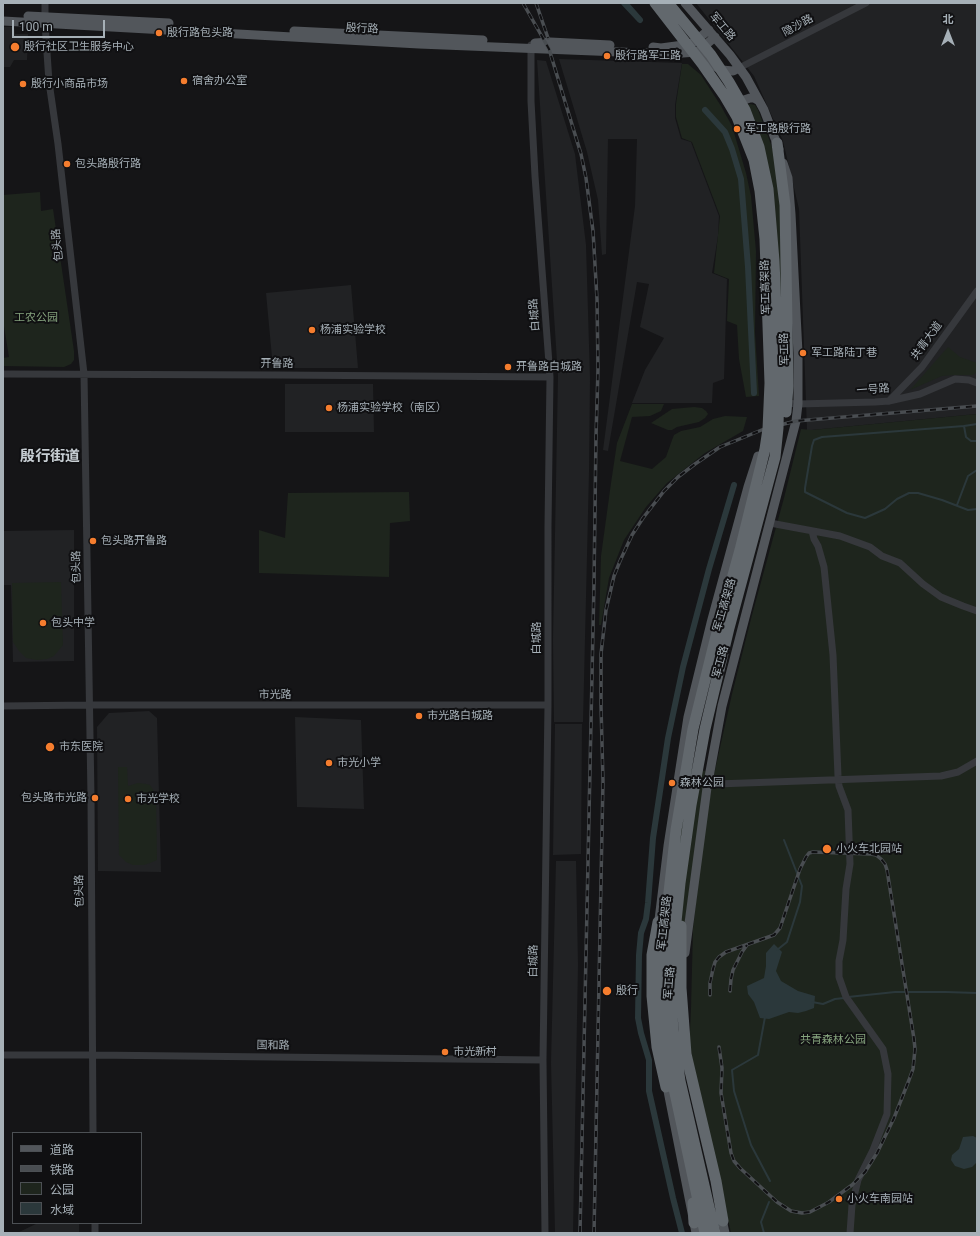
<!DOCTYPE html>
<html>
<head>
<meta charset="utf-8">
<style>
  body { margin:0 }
  #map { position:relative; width:980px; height:1236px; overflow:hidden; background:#151517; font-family:Roboto,"Noto Sans SC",sans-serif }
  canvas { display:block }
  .frame { position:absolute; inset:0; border:4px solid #a6b0b7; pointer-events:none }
  .legend { position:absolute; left:12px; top:1132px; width:130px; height:92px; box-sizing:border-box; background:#101012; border:1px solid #4c5054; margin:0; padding:5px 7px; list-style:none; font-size:12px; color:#a6b0b7 }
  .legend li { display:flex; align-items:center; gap:8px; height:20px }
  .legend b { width:20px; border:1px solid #4c5054 }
  .north { position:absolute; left:928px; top:12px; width:40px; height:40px; -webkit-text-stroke:3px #101012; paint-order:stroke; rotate:0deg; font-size:11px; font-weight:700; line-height:16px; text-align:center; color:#a6b0b7 }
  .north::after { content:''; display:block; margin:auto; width:14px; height:18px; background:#a6b0b7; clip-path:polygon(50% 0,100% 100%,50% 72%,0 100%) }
  .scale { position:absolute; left:12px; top:20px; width:93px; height:18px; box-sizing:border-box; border:2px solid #a6b0b7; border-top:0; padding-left:5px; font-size:12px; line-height:14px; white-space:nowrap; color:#a6b0b7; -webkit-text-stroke:3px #101012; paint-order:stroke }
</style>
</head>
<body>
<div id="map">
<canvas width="980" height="1236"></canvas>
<div class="frame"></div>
<ul class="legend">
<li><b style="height:5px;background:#52565b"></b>道路</li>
<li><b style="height:5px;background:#494d51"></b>铁路</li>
<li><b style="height:11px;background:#1e251d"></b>公园</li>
<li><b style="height:11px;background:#2b383b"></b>水域</li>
</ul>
<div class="north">北</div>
<div class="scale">100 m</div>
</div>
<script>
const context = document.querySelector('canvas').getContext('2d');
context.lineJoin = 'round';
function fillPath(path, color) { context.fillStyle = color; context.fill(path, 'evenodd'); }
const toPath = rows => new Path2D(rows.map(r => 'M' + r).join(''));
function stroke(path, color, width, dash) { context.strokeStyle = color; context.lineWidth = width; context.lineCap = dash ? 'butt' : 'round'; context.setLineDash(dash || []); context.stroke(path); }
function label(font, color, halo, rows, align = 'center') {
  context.font = font + ' Roboto,"Noto Sans SC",sans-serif'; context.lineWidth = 4; context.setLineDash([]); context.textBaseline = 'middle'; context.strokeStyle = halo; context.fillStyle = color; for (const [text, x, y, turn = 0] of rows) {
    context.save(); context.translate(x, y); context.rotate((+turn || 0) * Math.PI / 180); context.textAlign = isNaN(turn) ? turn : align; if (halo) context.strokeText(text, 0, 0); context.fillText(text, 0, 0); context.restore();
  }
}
fillPath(toPath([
  [696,3,977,3,977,414,812,430,807,430,799,209,783,141,754,76],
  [3,27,14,27,15,34,28,34,27,60,14,60,10,67,3,67],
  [559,59,682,63,675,105,675,118,681,139,691,142,719,216,718,236,712,273,727,279,724,379,713,383,712,403,632,403,645,370,664,338,640,327,649,284,637,282,608,451,603,450,635,206,637,139,608,139,606,254,602,255,598,200,587,152],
  [537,60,546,61,575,154,586,245,590,378,589,472,583,722,554,722,553,639,558,376],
  [351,285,358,368,273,368,266,293],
  [285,384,373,384,374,432,285,432],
  [74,530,74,661,13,662,11,585,3,585,3,531],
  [149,711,157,718,161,872,98,871,97,727,109,713],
  [295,717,361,720,364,809,297,807],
  [555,724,582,724,581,854,553,855],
  [556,861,576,861,578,965,573,1233,555,1233,551,1062],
  [38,1223,79,1223,79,1233,17,1233]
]), '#212224');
fillPath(toPath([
  [682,64,688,64,701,75,721,106,732,126,746,173,751,196,756,251,755,333,759,396,746,397,739,359,737,325,727,321,729,279,714,273,720,216,692,142,682,138,676,117,676,104],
  [750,104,755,105,758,110,772,147,783,184,793,352,773,300,747,105],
  [40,192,41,211,53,209,74,351,74,360,71,364,64,367,3,366,3,358,9,357,3,320,3,195],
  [948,347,960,357,977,363,977,372,973,375,954,375,942,376,910,390],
  [632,404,664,404,661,411,650,416,632,417,620,461,652,469,666,457,672,440,674,435,681,431,700,427,713,419,725,416,747,417,743,431,705,453,667,483,646,507,624,540,609,578,601,625,599,625,601,556,611,483,617,443],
  [694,407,702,408,706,411,708,414,705,418,699,422,677,427,672,430,668,430,651,423,672,409],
  [977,414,977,1233,731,1233,710,1136,689,1055,691,1008,693,929,703,838,713,779,732,694,752,615,784,498,801,429,812,430],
  [409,492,410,521,390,523,389,577,259,573,259,530,285,538,288,493],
  [61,582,63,645,54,656,47,659,37,660,26,658,19,651,13,642,12,583],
  [118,767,127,767,128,786,138,783,146,784,150,785,156,794,157,860,150,863,144,865,133,865,126,862,119,855],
  [687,768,706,771,681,951,666,931]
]), '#1e251d');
fillPath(toPath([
  [774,944,782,952,776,971,781,981,798,991,815,996,814,1008,806,1011,798,1013,789,1012,769,1019,760,1018,754,1002,748,994,747,986,764,978,766,966,766,953],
  [973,1136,977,1138,977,1162,972,1167,964,1169,955,1166,951,1160,952,1155,959,1149,963,1137]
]), '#2b383b');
stroke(toPath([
  [964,426,977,424],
  [977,441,971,441,966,437,964,426,822,437,814,440,812,446,805,488,805,492,847,513,865,518,885,509,897,499,909,493,918,493,942,500,968,510,977,509],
  [957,505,968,476,977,470],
  [777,950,787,942,800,902,802,886,784,840],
  [848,997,895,992,946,992,977,993],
  [812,1002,823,1004,835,999,844,998],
  [765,1017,758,1055,732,1070,734,1091,751,1145,770,1181],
  [764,1233,761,1222,769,1202]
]), '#2b383b', 2);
stroke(toPath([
  [624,3,640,20,625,3],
  [705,110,725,132,732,149,741,179,748,267,754,393],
  [682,1233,673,1198,649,1091,649,1060,641,1033,638,1018,639,955,641,933,646,919,648,903,653,838,668,738,683,667,709,569,734,485]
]), '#2b383b', 6);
stroke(toPath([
  [45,3,45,23,49,82,58,144,84,374,91,797,93,1133],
  [531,45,531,101,535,176,550,377,548,526,548,705,543,1060,545,1233],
  [739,68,866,3],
  [3,374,279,375,550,377],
  [889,401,922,367,977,291],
  [783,403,798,404,875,402,889,401,920,394,955,379,969,380,977,383],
  [770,523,840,536,870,547,882,556,900,563,923,584,941,597,963,606,977,611],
  [812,531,814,539,818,546,824,567,833,655,838,776,839,786,848,810,850,864,846,889,843,940,839,961,839,977,846,997,883,1049,888,1074,887,1114,873,1150,858,1180,852,1205,850,1233],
  [3,706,89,705,548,705],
  [717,784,941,776,958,772,977,761],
  [3,1055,92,1055,543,1060],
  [95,1223,95,1233]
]), '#36383c', 7);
stroke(toPath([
  [685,3,730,55,746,77,764,110,779,149],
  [28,16,169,23],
  [3,21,419,44,669,54,697,52,715,37],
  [294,31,483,40],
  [535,43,550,42,610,45],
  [653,47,661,48,691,44,709,30],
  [697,52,714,66,722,70,733,71,739,68],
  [736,108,739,103,744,100,750,98,754,98,759,101],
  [658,928,668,846,688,717,711,623,748,487,758,456],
  [685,953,707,788,722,706,796,421,798,404,798,353,791,214,788,178,783,163],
  [666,1081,696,1233],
  [721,1215,725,1233]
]), '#52565b', 9);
const rail = toPath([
  [523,3,549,49,581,154,586,178,593,231,597,299,598,369,596,436,594,583,580,1233],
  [536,3,548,38],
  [730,991,731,979,733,970,742,952,747,945],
  [710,995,710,983,713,969,715,962,719,957,726,952,774,935,780,928,800,869,806,857,809,853,813,852,871,854,876,855,881,859,885,864,887,870,914,1039,915,1049,913,1069,909,1080,894,1118,877,1153,865,1172,852,1185,829,1202,810,1212,802,1213,791,1211,777,1202,740,1168,734,1161,731,1153,721,1093,722,1068,719,1047],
  [594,1233,603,781,601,706,601,654,606,610,614,576,620,561,632,535,643,518,664,491,678,477,695,464,720,447,747,436,764,429,796,421,977,406]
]);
stroke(rail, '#494d51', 3.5);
stroke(rail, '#101012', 2, [6]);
stroke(toPath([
  [655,3,703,65,724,95,737,117,754,160,760,191,765,239,770,383,768,429,765,449,740,550,715,640,693,729,676,830,662,954,661,991,663,1026,669,1065,705,1233],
  [668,3,711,55,729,82,745,110,759,147,768,189,774,261,779,382,778,428,775,457,729,628,705,729,691,805,680,883,671,970,671,999,673,1030,680,1081,715,1233],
  [777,143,785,205,788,386,786,412],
  [658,922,652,955,652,996,657,1047,666,1087],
  [681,926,681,988,686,1054,716,1181,723,1221],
  [693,1203,694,1223]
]), '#62686d', 11);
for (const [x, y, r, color] of [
  [159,33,4,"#f57d2e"],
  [15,47,5,"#f57d2e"],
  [607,56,4,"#f57d2e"],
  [184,81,4,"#f57d2e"],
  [23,84,4,"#f57d2e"],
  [737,129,4,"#f57d2e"],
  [67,164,4,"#f57d2e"],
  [312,330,4,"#f57d2e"],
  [803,353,4,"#f57d2e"],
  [508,367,4,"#f57d2e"],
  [329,408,4,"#f57d2e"],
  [93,541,4,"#f57d2e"],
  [43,623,4,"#f57d2e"],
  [419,716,4,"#f57d2e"],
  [50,747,5,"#f57d2e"],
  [329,763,4,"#f57d2e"],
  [672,783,4,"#f57d2e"],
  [95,798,4,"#f57d2e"],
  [128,799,4,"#f57d2e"],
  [827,849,5,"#f57d2e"],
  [607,991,5,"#f57d2e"],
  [445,1052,4,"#f57d2e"],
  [839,1199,4,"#f57d2e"]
]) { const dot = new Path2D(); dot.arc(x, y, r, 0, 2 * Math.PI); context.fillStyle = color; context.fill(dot); stroke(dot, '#101012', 1.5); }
label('11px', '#a6b0b7', '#101012', [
  ["隐沙路",798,26,-28],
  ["军工路",722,27,50],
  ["殷行路",362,29,3],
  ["包头路",58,245,-96],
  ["军工高架路",766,287,-92],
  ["白城路",535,315,-94],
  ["共青大道",927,341,-54],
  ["军工路",785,349,-92],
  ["开鲁路",277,364],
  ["一号路",873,390,-4],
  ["包头路",77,567,-91],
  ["军工高架路",725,605,-74],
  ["白城路",537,638,-90],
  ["军工路",721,662,-75],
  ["市光路",275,695],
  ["包头路",80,891,-91],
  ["军工高架路",665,923,-84],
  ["白城路",534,961,-89],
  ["军工路",670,983,-86],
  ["国和路",273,1046,1]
]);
label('11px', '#a6b0b7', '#101012', [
  ["殷行路包头路",167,33],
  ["殷行社区卫生服务中心",24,47],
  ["殷行路军工路",615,56],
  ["宿舍办公室",192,81],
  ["殷行小商品市场",31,84],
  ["军工路殷行路",745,129],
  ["包头路殷行路",75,164],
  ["杨浦实验学校",320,330],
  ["军工路陆丁巷",811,353],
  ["开鲁路白城路",516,367],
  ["杨浦实验学校（南区）",337,408],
  ["包头路开鲁路",101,541],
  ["包头中学",51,623],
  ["市光路白城路",427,716],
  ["市东医院",59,747],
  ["市光小学",337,763],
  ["森林公园",680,783],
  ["包头路市光路",87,798,"right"],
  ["市光学校",136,799],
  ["小火车北园站",836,849],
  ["殷行",616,991],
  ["市光新村",453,1052],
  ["小火车南园站",847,1199]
], 'left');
label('11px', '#85a37d', '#101012', [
  ["工农公园",36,318],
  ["共青森林公园",833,1040]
]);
label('bold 15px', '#c7ced3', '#101012', [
  ["殷行街道",50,457]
]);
</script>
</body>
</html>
